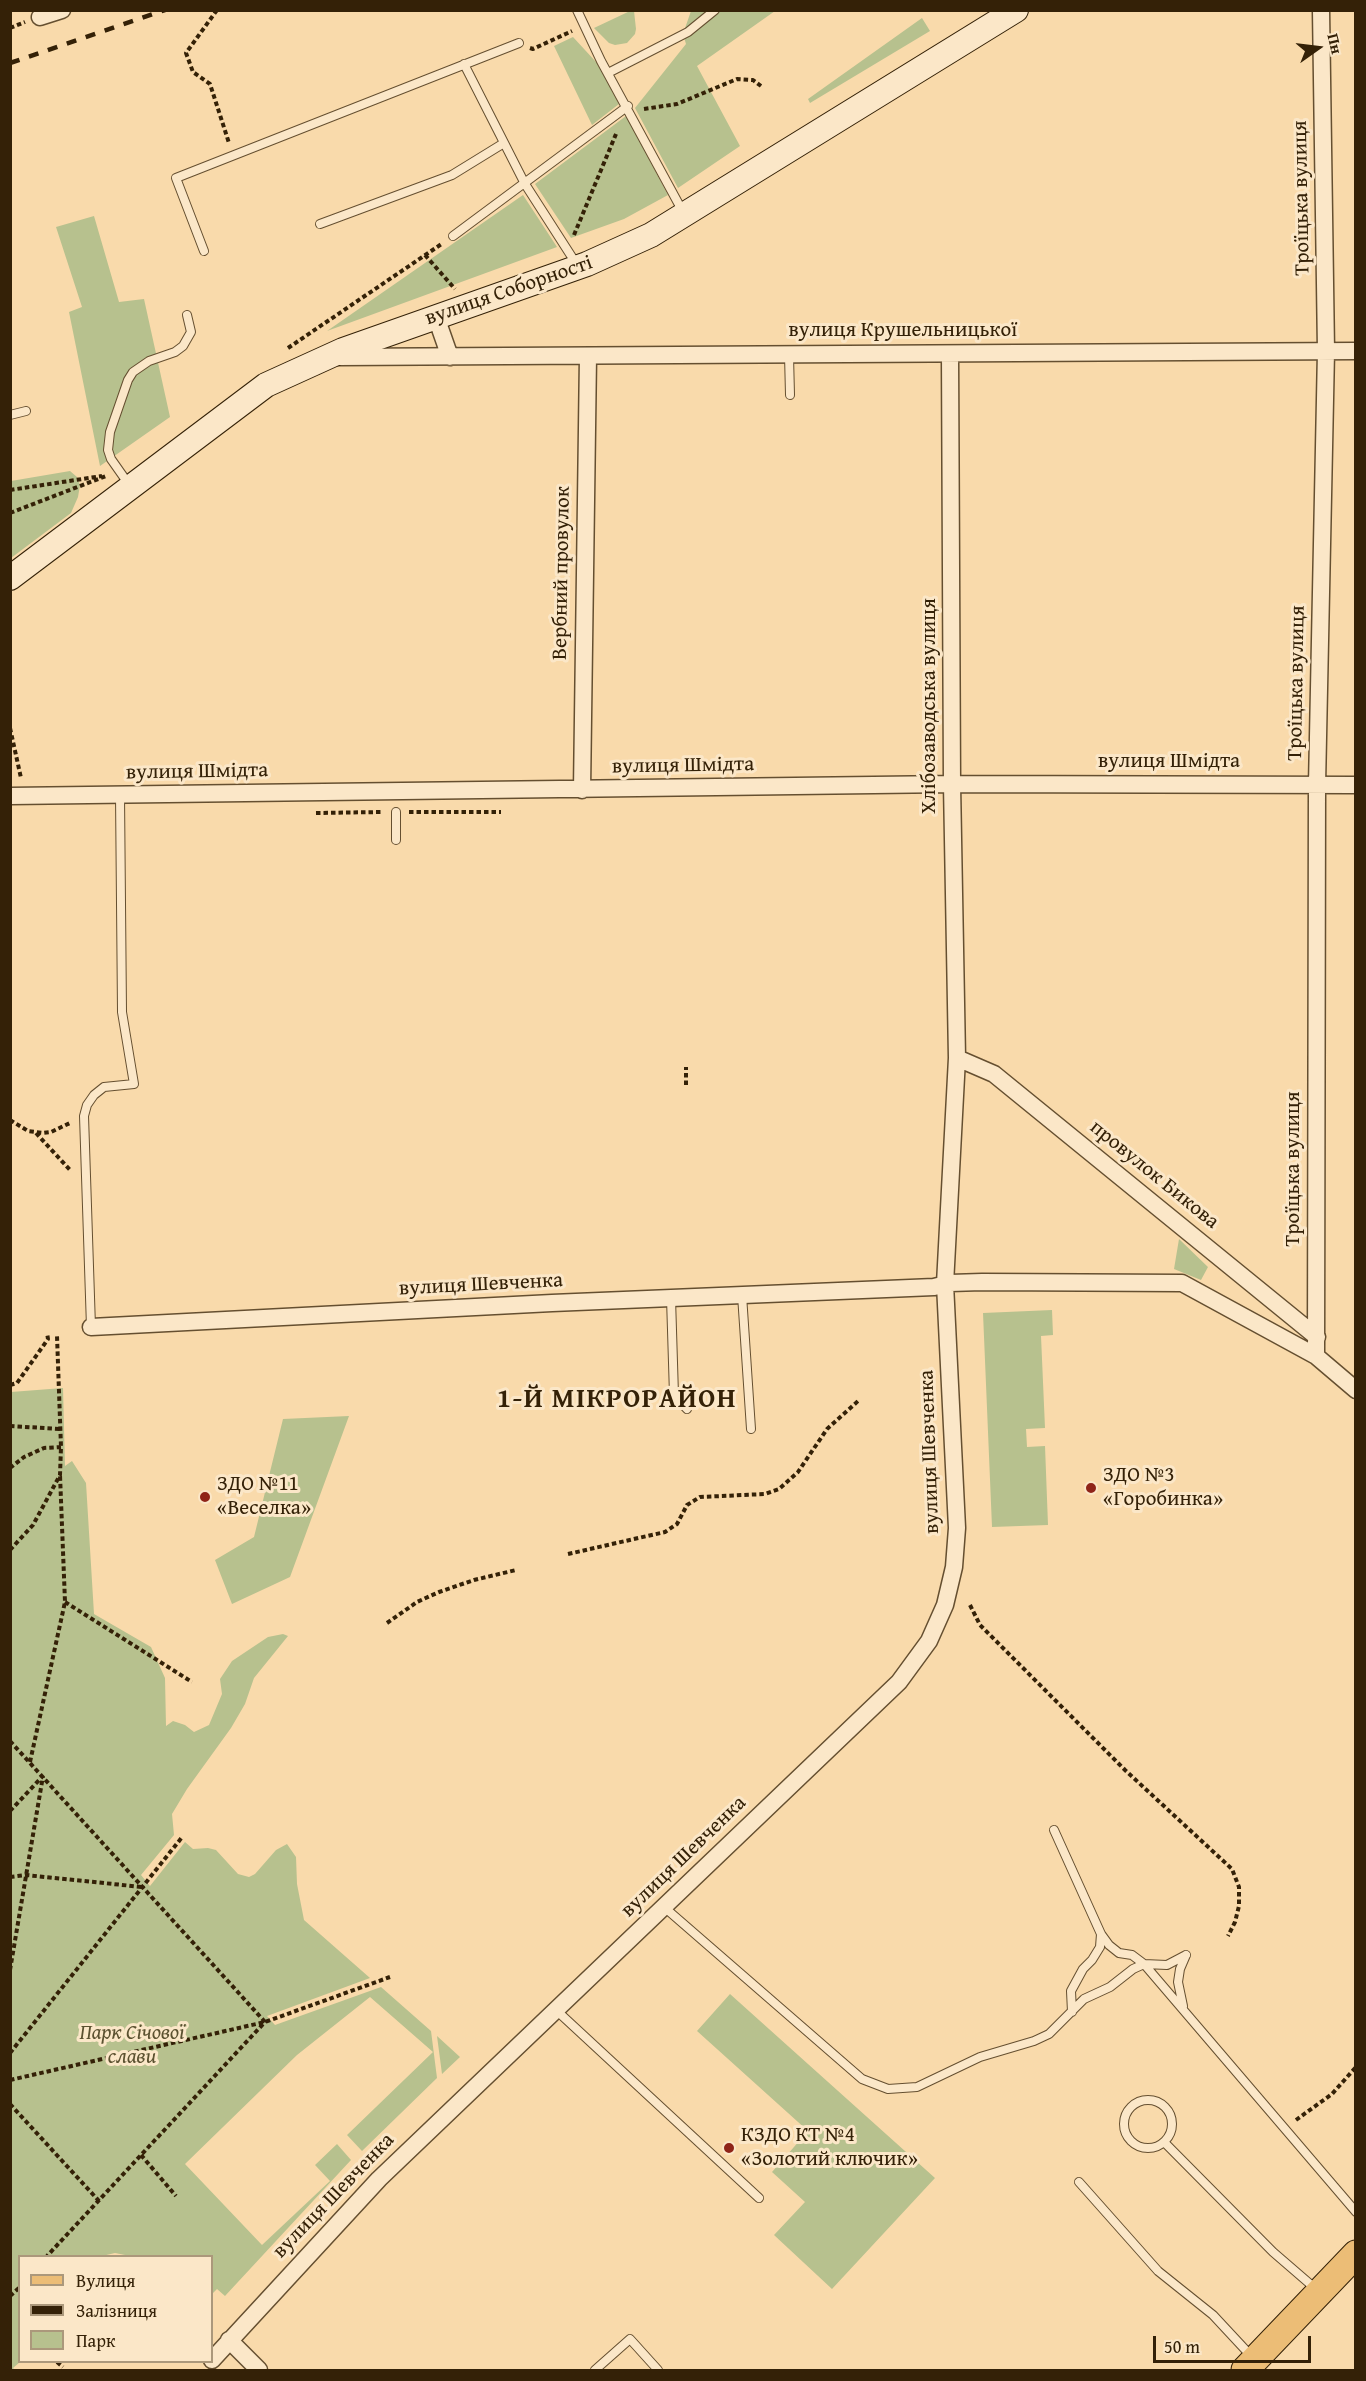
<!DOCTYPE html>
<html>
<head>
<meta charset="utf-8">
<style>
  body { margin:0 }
  #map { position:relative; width:1366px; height:2381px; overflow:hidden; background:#f9daab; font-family:"Gentium Book Plus",serif }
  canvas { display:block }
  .frame { position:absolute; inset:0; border:12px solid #342107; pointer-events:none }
  .legend { position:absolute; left:18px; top:2255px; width:195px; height:108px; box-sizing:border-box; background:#fbe7c8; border:2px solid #ab987b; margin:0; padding:8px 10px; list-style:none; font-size:18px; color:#342107 }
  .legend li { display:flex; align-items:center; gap:12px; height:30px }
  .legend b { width:30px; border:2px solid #ab987b }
  .north { position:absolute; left:1288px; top:18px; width:60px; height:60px; -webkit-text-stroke:4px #fbe7c8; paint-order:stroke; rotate:76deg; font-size:16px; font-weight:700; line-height:24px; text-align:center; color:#342107 }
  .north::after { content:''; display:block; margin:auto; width:21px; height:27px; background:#342107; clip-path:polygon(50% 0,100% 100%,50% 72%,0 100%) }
  .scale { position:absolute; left:1153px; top:2336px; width:158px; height:27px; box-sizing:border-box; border:3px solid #342107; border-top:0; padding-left:8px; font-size:18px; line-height:21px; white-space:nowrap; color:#342107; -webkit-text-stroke:4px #fbe7c8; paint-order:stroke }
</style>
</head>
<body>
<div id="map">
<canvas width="1366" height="2381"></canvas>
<div class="frame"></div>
<ul class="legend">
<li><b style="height:8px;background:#ecbd76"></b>Вулиця</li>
<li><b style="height:8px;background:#342107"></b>Залізниця</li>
<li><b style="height:16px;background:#b7c18e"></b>Парк</li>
</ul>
<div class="north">Пн</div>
<div class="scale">50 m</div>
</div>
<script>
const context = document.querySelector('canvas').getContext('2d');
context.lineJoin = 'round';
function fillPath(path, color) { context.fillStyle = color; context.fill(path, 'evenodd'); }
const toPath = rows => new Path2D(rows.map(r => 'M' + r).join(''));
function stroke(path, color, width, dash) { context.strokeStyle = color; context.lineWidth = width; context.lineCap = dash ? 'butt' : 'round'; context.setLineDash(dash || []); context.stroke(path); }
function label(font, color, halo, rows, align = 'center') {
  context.font = font + ' "Gentium Book Plus",serif'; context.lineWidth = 6; context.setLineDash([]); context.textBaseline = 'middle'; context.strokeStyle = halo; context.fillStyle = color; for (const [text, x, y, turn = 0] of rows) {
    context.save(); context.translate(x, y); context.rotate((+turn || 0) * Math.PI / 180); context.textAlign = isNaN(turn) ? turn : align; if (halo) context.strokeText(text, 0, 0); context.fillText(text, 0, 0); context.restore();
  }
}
fillPath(toPath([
  [630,11,634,11,636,29,635,34,627,43,615,45,609,43,594,28],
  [691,11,775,11,697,66,740,146,678,188,635,108,686,44,683,34],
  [922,18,930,31,810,103,808,99],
  [573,37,597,63,619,104,592,125,554,46],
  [626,116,668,195,624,219,571,238,535,184],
  [523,195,557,247,327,331],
  [94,216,119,302,144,299,170,417,100,466,69,312,82,307,56,227],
  [70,471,77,477,80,485,78,497,71,513,11,558,11,481],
  [1179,1239,1208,1267,1201,1280,1174,1269],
  [1052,1310,1053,1335,1041,1336,1045,1428,1026,1429,1027,1447,1045,1446,1048,1525,992,1527,983,1313],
  [63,1388,65,1466,72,1461,86,1483,94,1614,151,1647,165,1678,166,1726,173,1721,185,1725,194,1732,209,1725,222,1694,220,1679,232,1661,268,1637,283,1634,288,1636,254,1678,245,1704,231,1728,187,1789,172,1814,174,1835,141,1875,150,1886,185,1842,193,1849,208,1848,216,1850,238,1874,249,1877,255,1874,276,1850,287,1844,296,1857,297,1884,304,1920,370,1978,267,2016,275,2025,381,1987,431,2031,437,2078,362,2151,347,2135,433,2052,370,1997,297,2055,185,2164,262,2245,330,2181,315,2165,337,2144,351,2160,225,2296,217,2289,212,2294,212,2256,130,2256,115,2253,102,2256,20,2256,20,2362,13,2368,15,2370,11,2370,11,1392],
  [349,1416,290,1577,232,1604,215,1560,254,1537,283,1419],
  [730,1994,935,2178,832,2289,774,2235,805,2202,772,2172,808,2131,697,2031],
  [437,2036,460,2057,442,2074]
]), '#b7c18e');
const service = toPath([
  [577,10,601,61,683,212],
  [464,64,525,184,577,265],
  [608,73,688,32,715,10],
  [320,224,452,175,504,143],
  [453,236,628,106],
  [204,251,176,178,519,43],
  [789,355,790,395],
  [10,415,26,411],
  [130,486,111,459,108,450,110,432,128,380,133,372,149,361,175,352,183,346,191,332,187,315],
  [396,840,396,812],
  [742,1295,751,1429],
  [671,1298,674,1395,687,1409],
  [91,1327,84,1116,87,1105,94,1095,104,1087,134,1084,122,1012,120,795],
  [1054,1830,1101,1934,1109,1945,1119,1953,1132,1955,1144,1964,1167,1965,1186,1955],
  [664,1907,862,2079,888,2089,917,2087,980,2057,1034,2041,1049,2034,1084,1999,1110,1987,1133,1969,1144,1964,1356,2212],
  [1183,2006,1178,1982,1180,1969,1186,1955],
  [556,2010,759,2198],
  [1072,2012,1071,1991,1083,1969,1092,1960,1100,1947,1101,1934],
  '1124 2124a24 24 0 1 1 48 0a24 24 0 1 1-48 0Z',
  [1164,2142,1273,2252,1317,2290],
  [1079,2182,1158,2271,1213,2315,1253,2358],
  [595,2370,630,2339,658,2370]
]);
const minor = toPath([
  [40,17,62,10],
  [436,317,450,357],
  [338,357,1356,351],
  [582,790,588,356],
  [10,796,952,784,1356,785],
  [957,1058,994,1074,1317,1337],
  [91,1327,552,1303,934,1287,950,1283,982,1282,1182,1283,1316,1356,1356,1390],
  [1316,1356,1317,785,1326,351,1321,10],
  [229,2340,259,2370],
  [212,2360,379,2179,899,1682,929,1641,945,1605,954,1567,957,1528,945,1284,957,1058,952,784,950,354]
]);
const secondary = toPath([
  [10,578,266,385,343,350,587,264,651,235,1016,10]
]);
const primary = toPath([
  [1245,2370,1356,2254]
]);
stroke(service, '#654f30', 10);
stroke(minor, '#654f30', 19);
stroke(secondary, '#342107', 26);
stroke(primary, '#342107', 29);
stroke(toPath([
  [217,10,186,53,193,72,210,84,229,143],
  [10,28,25,22],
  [530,48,533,49,572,31],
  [644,109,677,104,737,79,753,80,761,86],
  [574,235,616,134],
  [425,255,455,289],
  [288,348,443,243],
  [10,490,102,476],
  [10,513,106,476],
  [10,728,21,778],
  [409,812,501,812],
  [316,813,383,812],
  [686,1085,686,1067],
  [10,1120,28,1131,43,1133,51,1132,70,1123],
  [36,1133,70,1170],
  [10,1385,17,1383,48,1339,47,1333],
  [10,1426,61,1429],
  [10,1468,24,1457,44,1448,61,1447],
  [10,1550,33,1525,60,1475,61,1447,57,1336],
  [568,1554,665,1532,677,1524,687,1505,700,1497,765,1494,779,1489,798,1472,827,1429,858,1401],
  [65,1602,192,1682],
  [970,1605,980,1625,1125,1770,1232,1869,1239,1887,1239,1906,1235,1922,1228,1936],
  [387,1623,417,1602,439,1592,474,1580,516,1570],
  [10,1741,265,2022,47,2256],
  [30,1762,65,1602,60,1475],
  [10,1811,42,1777],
  [10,1877,26,1875,142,1887],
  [10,1970,43,1776],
  [10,2053,183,1836],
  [10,2080,265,2022,390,1977],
  [10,2104,99,2201],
  [1296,2120,1332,2094,1356,2067],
  [141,2155,176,2196],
  [10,2296,20,2287],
  [57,2362,63,2367]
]), '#342107', 4, [4.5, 3]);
stroke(service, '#fbe7c8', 8);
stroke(minor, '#fbe7c8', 16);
stroke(secondary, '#fbe7c8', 24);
stroke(primary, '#ecbd76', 27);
stroke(toPath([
  [10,63,165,10]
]), '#342107', 4.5, [10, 10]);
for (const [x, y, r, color] of [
  [1091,1488,6,"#8f2418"],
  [205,1497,6,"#8f2418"],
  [729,2148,6,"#8f2418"]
]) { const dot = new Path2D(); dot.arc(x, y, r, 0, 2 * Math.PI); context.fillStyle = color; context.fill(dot); stroke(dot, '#fbe7c8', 2); }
label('21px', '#342107', '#fbe7c8', [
  ["Троїцька вулиця",1302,198,-91],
  ["вулиця Соборності",509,291,-19],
  ["вулиця Крушельницької",903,331],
  ["Вербний провулок",562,573,-89],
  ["Троїцька вулиця",1297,683,-89],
  ["Хлібозаводська вулиця",930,706,-90],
  ["вулиця Шмідта",1169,762],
  ["вулиця Шмідта",683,766,-1],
  ["вулиця Шмідта",197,772,-1],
  ["Троїцька вулиця",1294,1169,-90],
  ["провулок Бикова",1154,1175,39],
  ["вулиця Шевченка",481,1285,-3],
  ["вулиця Шевченка",930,1452,-92],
  ["вулиця Шевченка",684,1857,-44],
  ["вулиця Шевченка",334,2196,-46]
]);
label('21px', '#342107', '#fbe7c8', [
  ["ЗДО №3",1103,1476],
  ["«Горобинка»",1103,1500],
  ["ЗДО №11",217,1485],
  ["«Веселка»",217,1509],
  ["КЗДО КТ №4",741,2136],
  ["«Золотий ключик»",741,2160]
], 'left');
label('italic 21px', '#5b5130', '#fbe7c8', [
  ["Парк Січової",132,2034],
  ["слави",132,2058]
]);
context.letterSpacing = '1.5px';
label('bold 27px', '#342107', '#fbe7c8', [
  ["1-Й МІКРОРАЙОН",617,1400]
]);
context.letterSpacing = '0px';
</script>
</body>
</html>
